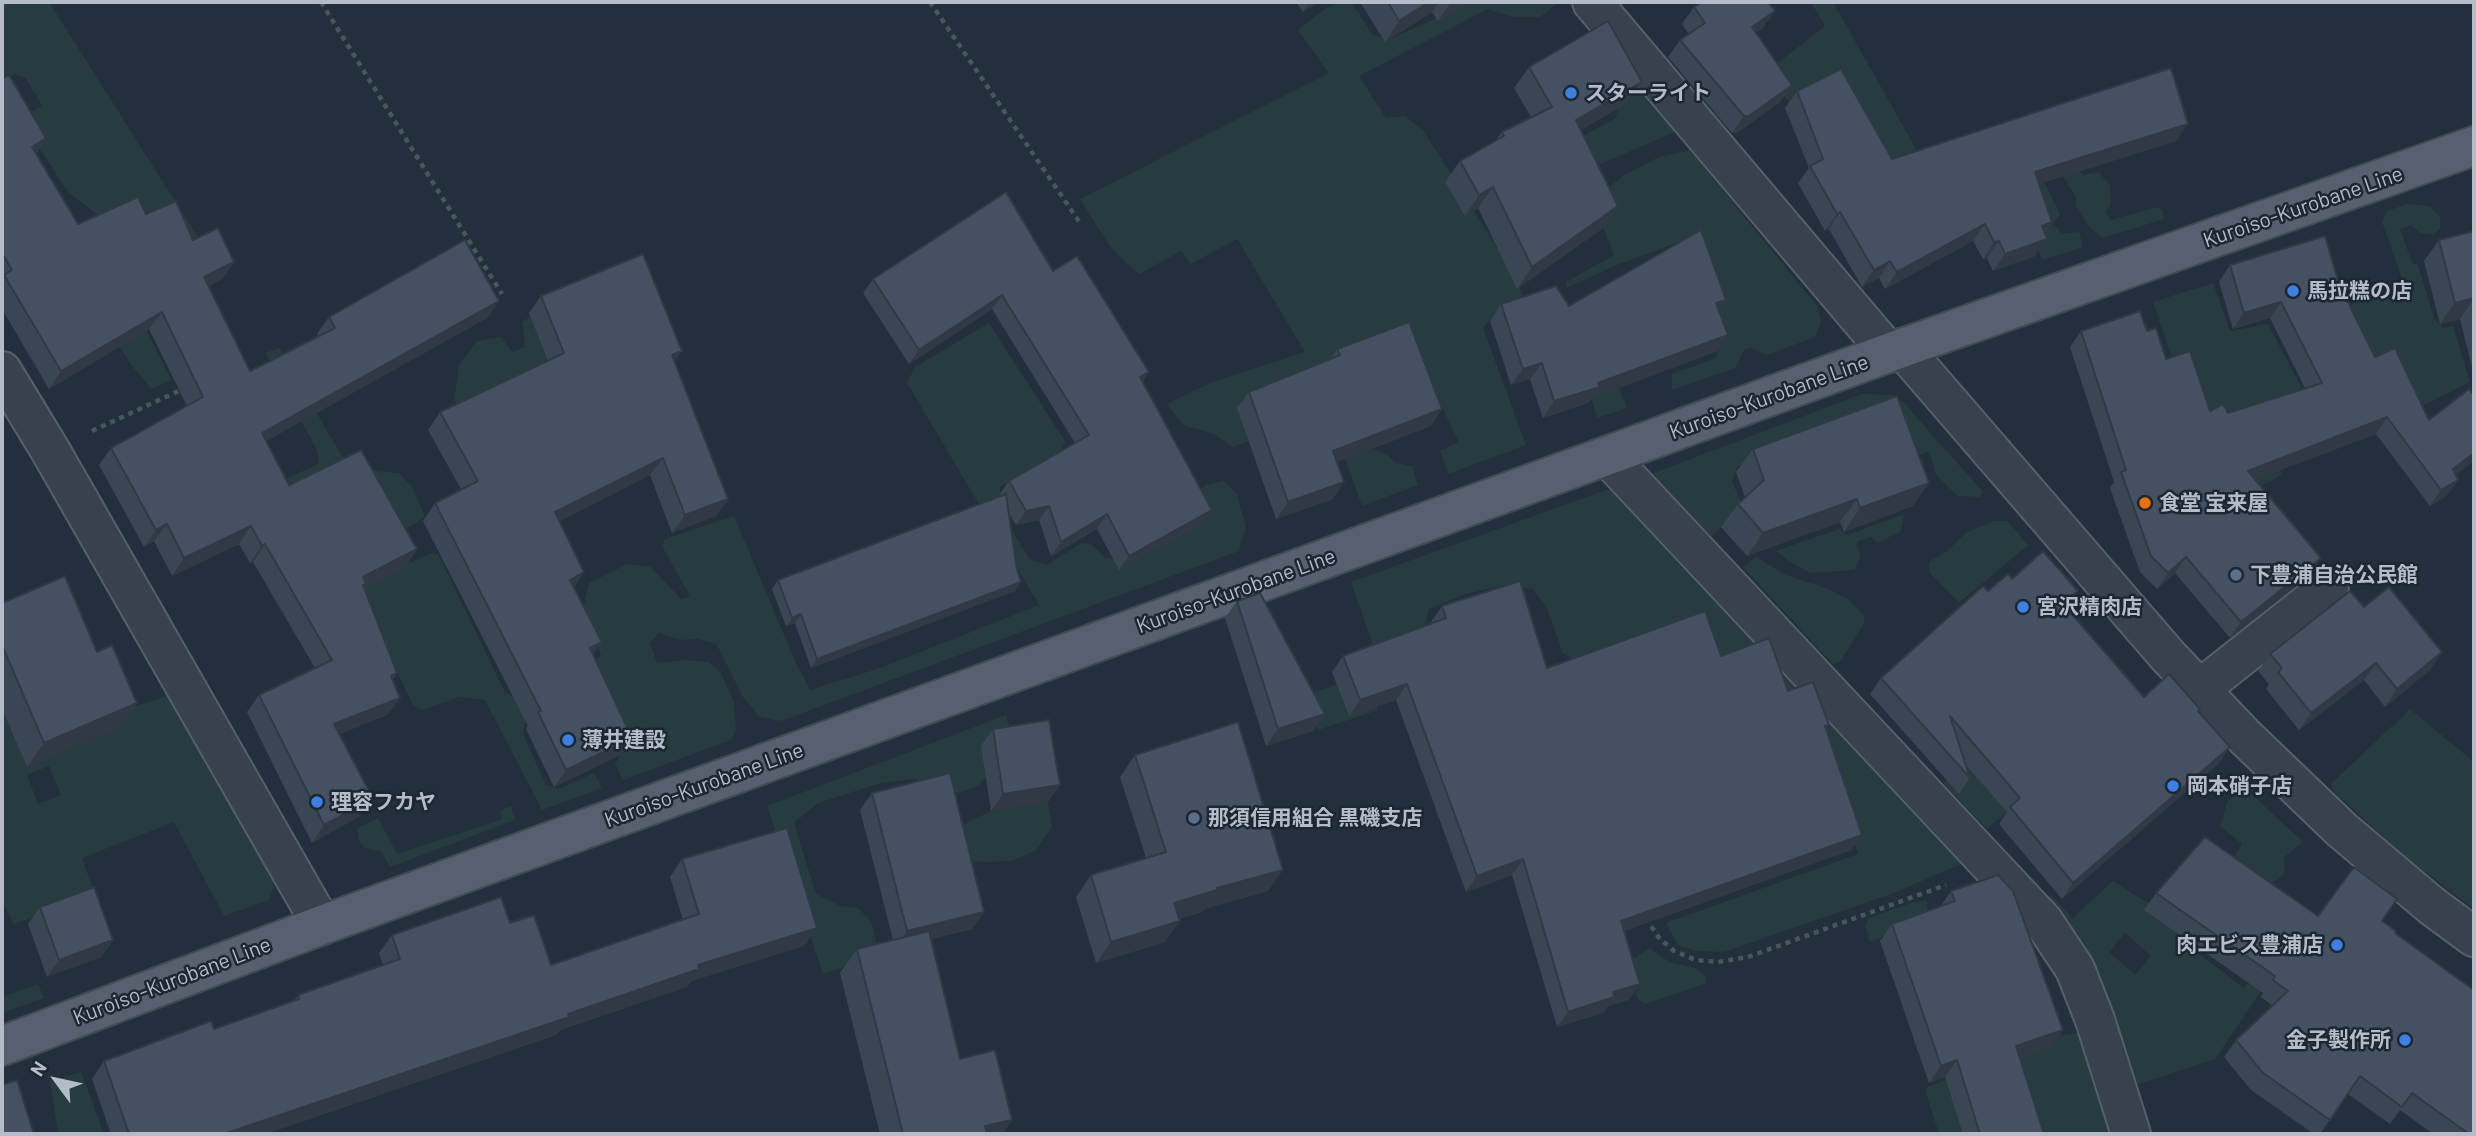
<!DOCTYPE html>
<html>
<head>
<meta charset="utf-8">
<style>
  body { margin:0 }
  #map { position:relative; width:2476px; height:1136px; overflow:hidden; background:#242f3e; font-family:Barlow,sans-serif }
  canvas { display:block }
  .frame { position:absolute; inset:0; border:4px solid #b4bcc9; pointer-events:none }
  .north { position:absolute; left:21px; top:1045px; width:70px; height:70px; -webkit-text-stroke:5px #1d2633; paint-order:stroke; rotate:303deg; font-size:19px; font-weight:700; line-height:28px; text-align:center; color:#b4bcc9 }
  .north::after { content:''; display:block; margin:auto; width:24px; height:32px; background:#b4bcc9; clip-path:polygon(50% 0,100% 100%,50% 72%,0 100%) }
</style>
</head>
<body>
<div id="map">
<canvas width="2476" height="1136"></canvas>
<div class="frame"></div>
<div class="north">N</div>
</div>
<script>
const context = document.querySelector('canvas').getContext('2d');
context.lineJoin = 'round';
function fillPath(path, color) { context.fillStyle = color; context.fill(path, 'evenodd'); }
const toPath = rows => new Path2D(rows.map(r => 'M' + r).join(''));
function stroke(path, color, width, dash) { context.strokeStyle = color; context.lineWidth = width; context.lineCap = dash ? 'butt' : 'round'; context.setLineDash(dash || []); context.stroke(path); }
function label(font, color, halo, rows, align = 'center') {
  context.font = font + ' Barlow,"Noto Sans JP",sans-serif'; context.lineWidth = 5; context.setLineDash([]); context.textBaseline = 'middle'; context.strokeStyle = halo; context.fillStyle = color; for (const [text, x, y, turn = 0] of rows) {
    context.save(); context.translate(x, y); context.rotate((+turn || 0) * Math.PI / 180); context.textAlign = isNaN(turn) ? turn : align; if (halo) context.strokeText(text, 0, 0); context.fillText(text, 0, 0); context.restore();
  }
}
fillPath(toPath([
  [2,2,49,2,201,242,183,251,99,216,67,191,20,118,42,106,26,78,15,74,2,82],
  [1340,2,1351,2,1373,35,1390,39,1472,2,1559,2,1540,17,1513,17,1488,9,1359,76,1386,118,1405,116,1424,131,1513,274,1525,301,1496,311,1483,328,1526,445,1448,474,1440,451,1459,442,1432,387,1335,409,1233,447,1214,434,1183,425,1167,404,1210,383,1305,352,1237,239,1191,264,1181,251,1139,274,1113,251,1080,199,1329,73,1298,30,1325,9],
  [1811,2,1833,2,1937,186,1801,118,1768,74,1774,66,1825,26],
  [1638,89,1675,132,1584,171,1569,144,1616,118,1619,100],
  [1690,150,1817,306,1821,322,1815,337,1767,355,1751,348,1744,350,1735,368,1672,390,1672,374,1716,358,1720,345,1685,240,1614,266,1567,288,1566,282,1614,255,1597,212,1600,195,1624,175,1659,157],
  [2075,167,2083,175,2099,172,2110,186,2111,203,2106,213,2111,220,2156,207,2162,210,2164,219,2103,238,2089,227,2076,206,2076,198,2063,176,2047,168],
  [2040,174,2060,214,2053,224,2062,234,2079,232,2083,247,2042,260,2037,247,2046,241,2027,183],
  [2407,204,2430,206,2440,217,2440,228,2434,235,2419,233,2412,225,2400,229,2412,263,2418,265,2434,318,2444,328,2453,326,2470,382,2325,454,2310,400,2264,414,2282,475,2198,518,2200,413,2172,358,2153,302,2213,283,2230,331,2268,324,2302,389,2355,361,2342,315,2355,301,2371,291,2393,290,2403,281,2382,222,2387,211],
  [126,290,171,380,152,389,132,366,115,340],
  [540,311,569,350,466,407,454,401,459,365,477,341,501,337,512,352,525,347,522,322],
  [989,323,1065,441,1059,455,1000,487,999,507,1029,559,1046,565,1082,543,1091,544,1106,558,1127,561,1197,496,1205,485,1224,481,1237,494,1246,527,1239,551,781,721,760,717,743,697,717,645,698,639,680,640,659,633,650,643,657,663,685,660,709,662,721,673,734,702,736,730,731,740,623,780,615,764,624,747,586,694,525,723,523,734,546,785,559,789,594,773,602,788,542,810,485,700,459,697,422,710,413,705,383,644,376,642,357,568,358,473,374,471,399,473,414,490,425,517,396,535,410,563,431,553,438,554,505,692,520,701,590,667,601,655,583,609,589,583,627,564,651,567,681,599,690,596,662,546,665,539,734,516,795,661,810,690,880,668,1039,605,907,383,915,367],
  [279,348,350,470,254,494,318,464,318,452,265,353],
  [1605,351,1627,408,1597,418,1579,358],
  [1862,394,1892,395,1904,403,1983,492,1980,497,1958,496,1937,476,1929,452,1918,455,1870,416,1738,466,1732,482,1744,508,1711,536,1651,474],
  [1370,447,1387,455,1396,463,1412,466,1418,485,1362,506,1343,452],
  [1606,490,1619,491,1760,642,1961,864,1894,893,1724,952,1696,951,1678,945,1666,923,1858,854,1802,698,1778,706,1722,659,1578,661,1563,654,1547,608,1533,589,1500,586,1463,595,1429,609,1423,631,1375,651,1351,582],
  [1904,514,1901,531,1877,543,1871,537,1857,542,1860,556,1855,570,1811,573,1789,561,1776,551,1839,529,1848,535],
  [1994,521,2007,521,2028,545,1959,603,1929,572,1929,562,1947,551,1967,532],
  [1756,557,1786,575,1826,588,1848,599,1864,615,1864,624,1840,662,1833,664,1743,567],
  [1366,675,1378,710,1318,730,1307,695],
  [170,695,275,883,269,900,224,916,174,822,82,858,95,895,14,924,2,901,2,709,27,767,114,713],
  [49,766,61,795,38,804,27,775],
  [2410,709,2474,762,2474,909,2405,856,2335,793,2331,784],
  [1006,715,1012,735,1001,761,979,785,959,793,935,788,916,779,881,783,818,803,794,823,816,894,840,906,858,908,871,921,877,945,863,961,823,974,767,806],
  [2005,728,2049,775,1987,829,1943,783],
  [2246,789,2303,842,2284,857,2285,872,2277,880,2254,890,2226,871,2242,844,2220,826,2228,800],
  [1048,802,1052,827,1035,851,1012,861,982,862,959,859,954,829,991,811],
  [511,806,515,820,390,867,381,851,364,848,358,839,357,828,378,818,397,854,503,819,499,811],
  [2113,881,2146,902,2171,908,2180,940,2244,988,2277,948,2287,953,2215,1059,2136,1085,2093,967,2057,914,2049,893,2072,918],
  [2125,933,2151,956,2135,975,2109,952],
  [1927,901,1928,914,1915,923,1870,942,1865,925,1869,918,1914,902],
  [1650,948,1669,962,1695,968,1705,975,1707,983,1645,1004,1638,999,1629,979,1630,961],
  [38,984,44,998,2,1013,2,997],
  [2077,1033,2085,1047,2110,1134,1939,1134,1925,1090,1927,1087,1998,1061,2055,1036],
  [81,1072,104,1134,58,1134,50,1082]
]), '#263c3f');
const minor = toPath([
  [1592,2,1889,353],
  [1902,348,2168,656,2245,737,2342,830,2432,906,2474,937],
  [2,371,50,450,322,925],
  [1607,456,2043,921,2075,969,2095,1020,2131,1134],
  [2200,689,2329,587]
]);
const major = toPath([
  [2,1046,322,925,1902,348,2474,146]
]);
stroke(minor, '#565f6c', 42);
stroke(major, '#414a57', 42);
stroke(toPath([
  [321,2,502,294],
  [930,2,1080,223],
  [92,431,183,389],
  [1646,918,1659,938,1674,951,1696,960,1718,962,1748,957,1946,885]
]), '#44595c', 4.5, [5, 5]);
stroke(minor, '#38414e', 38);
stroke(major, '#56606e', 38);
fillPath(toPath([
  [1296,2,1319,2,1303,12],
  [1360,2,1469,2,1438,21,1432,12,1385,42],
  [1694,7,1763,28,1756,33,1792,85,1780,102,1737,133,1732,133,1668,57,1680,40,1689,34,1682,24],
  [1529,67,1627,103,1581,130,1618,206,1603,228,1517,289,1478,208,1465,216,1445,182,1460,161,1496,140,1502,132,1531,117,1514,88],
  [2,79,46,138,36,154,78,224,146,214,193,240,234,262,222,279,209,286,250,371,318,337,317,334,329,317,499,301,487,318,266,441,289,485,417,549,405,567,364,588,397,673,393,679,400,698,387,715,339,734,373,799,360,816,312,843,247,712,259,695,315,668,253,562,250,563,239,544,172,576,154,541,144,547,99,465,111,448,187,406,149,329,49,389,2,309],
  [1797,91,1892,159,2176,141,2039,184,2052,222,2045,233,2035,256,1993,271,1987,258,1983,259,1973,241,1885,289,1879,278,1862,287,1829,229,1825,231,1798,183,1809,168,1785,108],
  [2474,231,2474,367,2472,367,2460,319,2440,324,2424,261,2439,240],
  [2230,265,2339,284,2375,357,2429,420,2474,396,2474,461,2455,475,2458,480,2446,496,2430,506,2376,434,2255,479,2310,574,2230,638,2175,573,2157,589,2140,572,2110,488,2114,482,2070,347,2081,331,2147,331,2166,359,2210,411,2228,413,2305,388,2270,318,2233,329,2219,282],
  [1053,271,1149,372,1143,381,1202,524,1119,570,1097,529,1051,556,1039,520,1016,525,1008,512,1015,591,811,668,795,623,786,626,772,589,778,580,1000,496,999,495,1009,481,1075,443,992,309,909,364,863,293,873,279],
  [541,296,675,362,728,499,716,516,672,533,650,475,559,521,584,572,574,587,602,642,593,655,632,738,620,755,554,787,526,729,528,726,423,521,435,503,461,489,428,430,440,412,548,361,529,313],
  [1726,300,1719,310,1717,351,1592,398,1588,403,1543,418,1530,379,1511,385,1490,321,1501,304,1569,306],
  [1337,349,1431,426,1337,462,1333,499,1276,519,1237,408,1249,392,1331,358],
  [1753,449,1913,506,1844,532,1840,522,1747,556,1721,527,1738,504,1745,497,1736,472],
  [2012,579,2066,608,2144,697,2198,712,2230,747,2219,763,2062,899,1999,824,2007,812,1965,764,1970,778,1959,794,1870,694,1881,678,1988,591],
  [1237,601,1313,731,1266,746,1225,618],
  [2,603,97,652,137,703,120,727,27,767,2,709],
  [1442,606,1547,668,1721,656,1788,691,1826,729,1851,850,1624,931,1629,1000,1608,1006,1603,1013,1557,1027,1512,875,1466,892,1396,700,1349,716,1332,672,1343,656,1432,623,1431,622],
  [2364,607,2442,652,2430,670,2385,707,2364,680,2299,730,2266,689,2269,684,2258,671,2270,654],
  [993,729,1060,785,1048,802,991,811,981,746],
  [1135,755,1268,891,1204,909,1202,912,1179,919,1165,942,1096,963,1076,897,1091,875,1146,858,1120,777],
  [872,793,984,912,972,929,931,939,960,1059,1012,1120,1002,1134,880,1134,840,973,857,949,893,940,860,810],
  [682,859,804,946,691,981,687,987,560,1030,556,1035,265,1134,111,1134,92,1079,104,1061,214,1029,294,1001,298,995,383,965,379,953,392,935,510,923,551,965,683,920,670,877],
  [1951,891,2063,1030,2051,1047,2020,1058,2044,1134,1963,1134,1945,1077,1929,1083,1880,941,1892,924,1940,907],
  [2156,893,2318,916,2382,921,2395,933,2474,1134,2433,1134,2400,1110,2390,1124,2348,1094,2320,1134,2314,1134,2251,1090,2224,1057,2236,1040,2273,1006,2261,997,2263,993,2144,910],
  [40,907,113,940,101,957,47,977,28,924]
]), '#3b4654');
fillPath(toPath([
  [1310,2,1319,2,1303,12],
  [1429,2,1439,2,1432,12,1385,42,1399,21],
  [1451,2,1469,2,1438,21],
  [1775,11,1763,28,1740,44,1752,27],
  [1642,82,1627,103,1562,141,1576,120],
  [1792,85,1780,102,1737,133,1732,133,1744,116],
  [2188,124,2176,141,2023,189,2035,172],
  [46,138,34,156,32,147],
  [1493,187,1478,208,1465,216,1479,195],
  [1618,206,1603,228,1517,289,1532,267],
  [1840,212,1829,229,1825,231,1837,214],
  [2052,222,2040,239,2042,226],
  [1985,224,1973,241,1885,289,1897,272],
  [2047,239,2035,256,1993,271,2005,254],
  [1999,241,1987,258,1983,259,1994,242],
  [1890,261,1879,278,1862,287,1874,270],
  [234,262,222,279,192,294,204,277],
  [1002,295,992,309,909,364,919,350],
  [2474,298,2460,319,2440,324,2455,303],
  [1726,300,1715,316,1716,303],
  [499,301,487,318,250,450,262,433],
  [2281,302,2270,318,2233,329,2244,313],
  [162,312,149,329,49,389,61,371],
  [1728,335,1717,351,1592,398,1588,403,1543,418,1554,401,1598,383],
  [682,351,670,368,672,355],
  [1542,363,1530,379,1511,385,1523,369],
  [1149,372,1139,386,1140,377],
  [1442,409,1431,426,1322,468,1333,451],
  [2387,417,2376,434,2236,487,2248,471],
  [2474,453,2474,461,2441,485,2453,469],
  [663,458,650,475,543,530,555,512],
  [2458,480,2446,496,2430,506,2441,490],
  [1344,482,1333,499,1276,519,1288,502],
  [1929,483,1913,506,1844,532,1860,508],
  [728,499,716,516,672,533,685,515],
  [1857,499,1840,522,1747,556,1763,533],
  [1049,506,1039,520,1016,525,1026,511],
  [1212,510,1202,524,1119,570,1129,556],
  [1107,514,1097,529,1051,556,1061,542],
  [167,524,154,541,144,547,156,530],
  [251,526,239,544,172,576,184,558],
  [265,544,253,562,250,563,262,546],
  [417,549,405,567,362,589,363,577],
  [2186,557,2175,573,2157,589,2168,573],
  [2321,558,2310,574,2230,638,2241,622],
  [584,572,572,589,570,580],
  [1021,582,1015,591,811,668,817,659],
  [2078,591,2067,607,2052,621,2063,604],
  [801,614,795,623,786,626,792,618],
  [602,642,590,659,590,648],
  [2442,652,2430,670,2385,707,2397,689],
  [2376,663,2364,680,2299,730,2311,713],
  [1407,684,1396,700,1349,716,1360,700],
  [400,698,387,715,321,741,334,724],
  [137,703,120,727,27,767,44,743],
  [1325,714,1313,731,1266,746,1278,729],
  [632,738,620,755,554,787,566,770],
  [2230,747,2219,763,2062,899,2073,883],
  [1060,785,1048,802,991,811,1003,794],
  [373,799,360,816,312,843,324,825],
  [1862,835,1851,850,1610,936,1621,921],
  [1523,859,1512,875,1466,892,1477,876],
  [1283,870,1268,891,1204,909,1202,912,1159,925,1174,903,1217,888],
  [984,912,972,929,895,949,907,931],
  [1180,921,1165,942,1096,963,1111,942],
  [817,928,804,946,691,981,687,987,560,1030,556,1035,265,1134,224,1134,698,965],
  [113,940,101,957,47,977,59,960],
  [1640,984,1629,1000,1608,1006,1603,1013,1557,1027,1568,1012,1613,992],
  [2063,1030,2051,1047,2004,1064,2016,1046],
  [1957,1060,1945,1077,1929,1083,1941,1066],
  [1012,1120,1002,1134,979,1134,985,1126]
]), '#303945');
const building = toPath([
  [1388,2,1429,2,1399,21,1388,2],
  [1702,2,1768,2,1775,11,1752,27,1792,85,1749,116,1744,116,1680,40,1705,23,1694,7,1702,2],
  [1608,21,1642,82,1576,120,1618,206,1532,267,1493,187,1479,195,1460,161,1504,136,1502,132,1552,107,1529,67,1608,21],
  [2171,68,2188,124,2035,172,2052,222,2042,226,2047,239,2005,254,1999,241,1994,242,1985,224,1897,272,1890,261,1874,270,1840,212,1837,214,1810,166,1823,159,1797,91,1841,69,1892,159,2171,68],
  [9,75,46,138,32,147,78,224,138,197,146,214,176,201,193,240,218,228,234,262,204,277,250,371,335,328,329,317,465,240,499,301,262,433,289,485,361,450,417,549,363,577,366,583,363,585,397,673,391,676,400,698,334,724,373,799,324,825,259,695,332,660,265,544,262,546,251,526,184,558,167,524,156,530,111,448,203,397,162,312,61,371,4,275,12,270,2,253,2,79,9,75],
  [1006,192,1053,271,1077,256,1149,372,1140,377,1212,510,1129,556,1107,514,1061,542,1049,506,1026,511,1009,481,1089,435,1002,295,919,350,873,279,1006,192],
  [1701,230,1726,300,1716,303,1728,335,1598,383,1600,387,1554,401,1542,363,1523,369,1501,304,1556,286,1569,306,1701,230],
  [2474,231,2474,298,2455,303,2439,240,2474,231],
  [2325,236,2339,284,2375,357,2395,348,2429,420,2469,389,2474,396,2474,453,2453,469,2458,480,2441,490,2387,417,2248,471,2321,558,2241,622,2186,557,2168,573,2151,556,2121,472,2126,470,2081,331,2140,311,2147,331,2156,328,2166,359,2190,351,2210,411,2223,404,2228,413,2322,383,2281,302,2244,313,2230,265,2325,236],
  [643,254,682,351,672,355,728,499,685,515,663,458,555,512,584,572,570,580,602,642,590,648,632,738,566,770,538,712,541,711,435,503,478,481,440,412,564,353,541,296,643,254],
  [1409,322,1442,409,1333,451,1344,482,1288,502,1249,392,1340,355,1337,349,1409,322],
  [1897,396,1929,483,1860,508,1857,499,1763,533,1738,504,1764,480,1753,449,1897,396],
  [1006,494,1017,570,1021,582,817,659,801,614,792,618,778,580,1006,494],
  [2043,551,2078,591,2063,604,2144,697,2169,674,2200,709,2198,711,2230,747,2073,883,2010,807,2020,798,1950,716,1970,778,1881,678,1983,586,1988,591,2008,574,2012,579,2043,551],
  [65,576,97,652,112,645,137,703,44,743,2,645,2,627,3,626,2,622,2,603,65,576],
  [1520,581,1547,668,1705,611,1721,656,1769,638,1788,691,1813,682,1829,725,1825,726,1862,835,1621,921,1640,984,1613,992,1614,997,1568,1012,1523,859,1477,876,1407,684,1360,700,1343,656,1446,618,1442,606,1520,581],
  [2389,587,2442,652,2397,689,2376,663,2311,713,2278,672,2282,668,2270,654,2350,591,2364,607,2389,587],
  [1260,593,1325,714,1278,729,1237,601,1260,593],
  [1049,720,1060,785,1003,794,993,729,1049,720],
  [1238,722,1283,870,1217,888,1217,890,1174,903,1180,921,1111,942,1091,875,1166,852,1135,755,1238,722],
  [950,773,984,912,907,931,872,793,950,773],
  [787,828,817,928,698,965,699,969,568,1014,569,1017,224,1134,129,1134,104,1061,211,1021,214,1029,299,999,298,995,400,959,392,935,501,897,510,923,534,915,551,965,699,914,682,859,787,828],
  [2205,837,2318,916,2354,867,2397,899,2382,921,2396,931,2395,933,2474,990,2474,1134,2469,1134,2412,1093,2402,1107,2360,1076,2330,1120,2263,1073,2236,1040,2288,991,2273,980,2275,976,2156,893,2205,837],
  [1998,875,2013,891,2063,1030,2016,1046,2044,1134,1980,1134,1957,1060,1941,1066,1892,924,1955,901,1951,891,1998,875],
  [94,887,113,940,59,960,40,907,94,887],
  [929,931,960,1059,995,1050,1012,1120,985,1126,987,1134,903,1134,857,949,929,931],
  [17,1080,34,1134,2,1134,2,1085,17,1080]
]);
fillPath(building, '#455162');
stroke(building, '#303945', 2);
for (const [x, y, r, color] of [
  [1571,93,7,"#3f7fe0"],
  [2293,291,7,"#3f7fe0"],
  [2145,503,7,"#e8710a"],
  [2236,575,7,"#5c6f8a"],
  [2023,607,7,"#3f7fe0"],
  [568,740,7,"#3f7fe0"],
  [2173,786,7,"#3f7fe0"],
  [317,802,7,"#3f7fe0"],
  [1194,818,7,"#5c6f8a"],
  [2337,945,7,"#3f7fe0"],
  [2405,1040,7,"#3f7fe0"]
]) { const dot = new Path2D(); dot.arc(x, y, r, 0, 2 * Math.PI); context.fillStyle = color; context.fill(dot); stroke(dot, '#1d2633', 2.5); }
label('bold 21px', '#b4bcc9', '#1d2633', [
  ["スターライト",1585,93],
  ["馬拉糕の店",2307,291],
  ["食堂 宝来屋",2159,503],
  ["下豊浦自治公民館",2250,575],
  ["宮沢精肉店",2037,607],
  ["薄井建設",582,740],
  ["岡本硝子店",2187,786],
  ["理容フカヤ",331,802],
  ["那須信用組合 黒磯支店",1208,818],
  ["肉エビス豊浦店",2323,945,"right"],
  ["金子製作所",2391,1040,"right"]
], 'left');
label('21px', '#b4bcc9', '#1d2633', [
  ["Kuroiso-Kurobane Line",2303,207,-19],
  ["Kuroiso-Kurobane Line",1769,397,-20],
  ["Kuroiso-Kurobane Line",1236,591,-20],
  ["Kuroiso-Kurobane Line",704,785,-20],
  ["Kuroiso-Kurobane Line",172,981,-21]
]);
</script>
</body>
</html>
